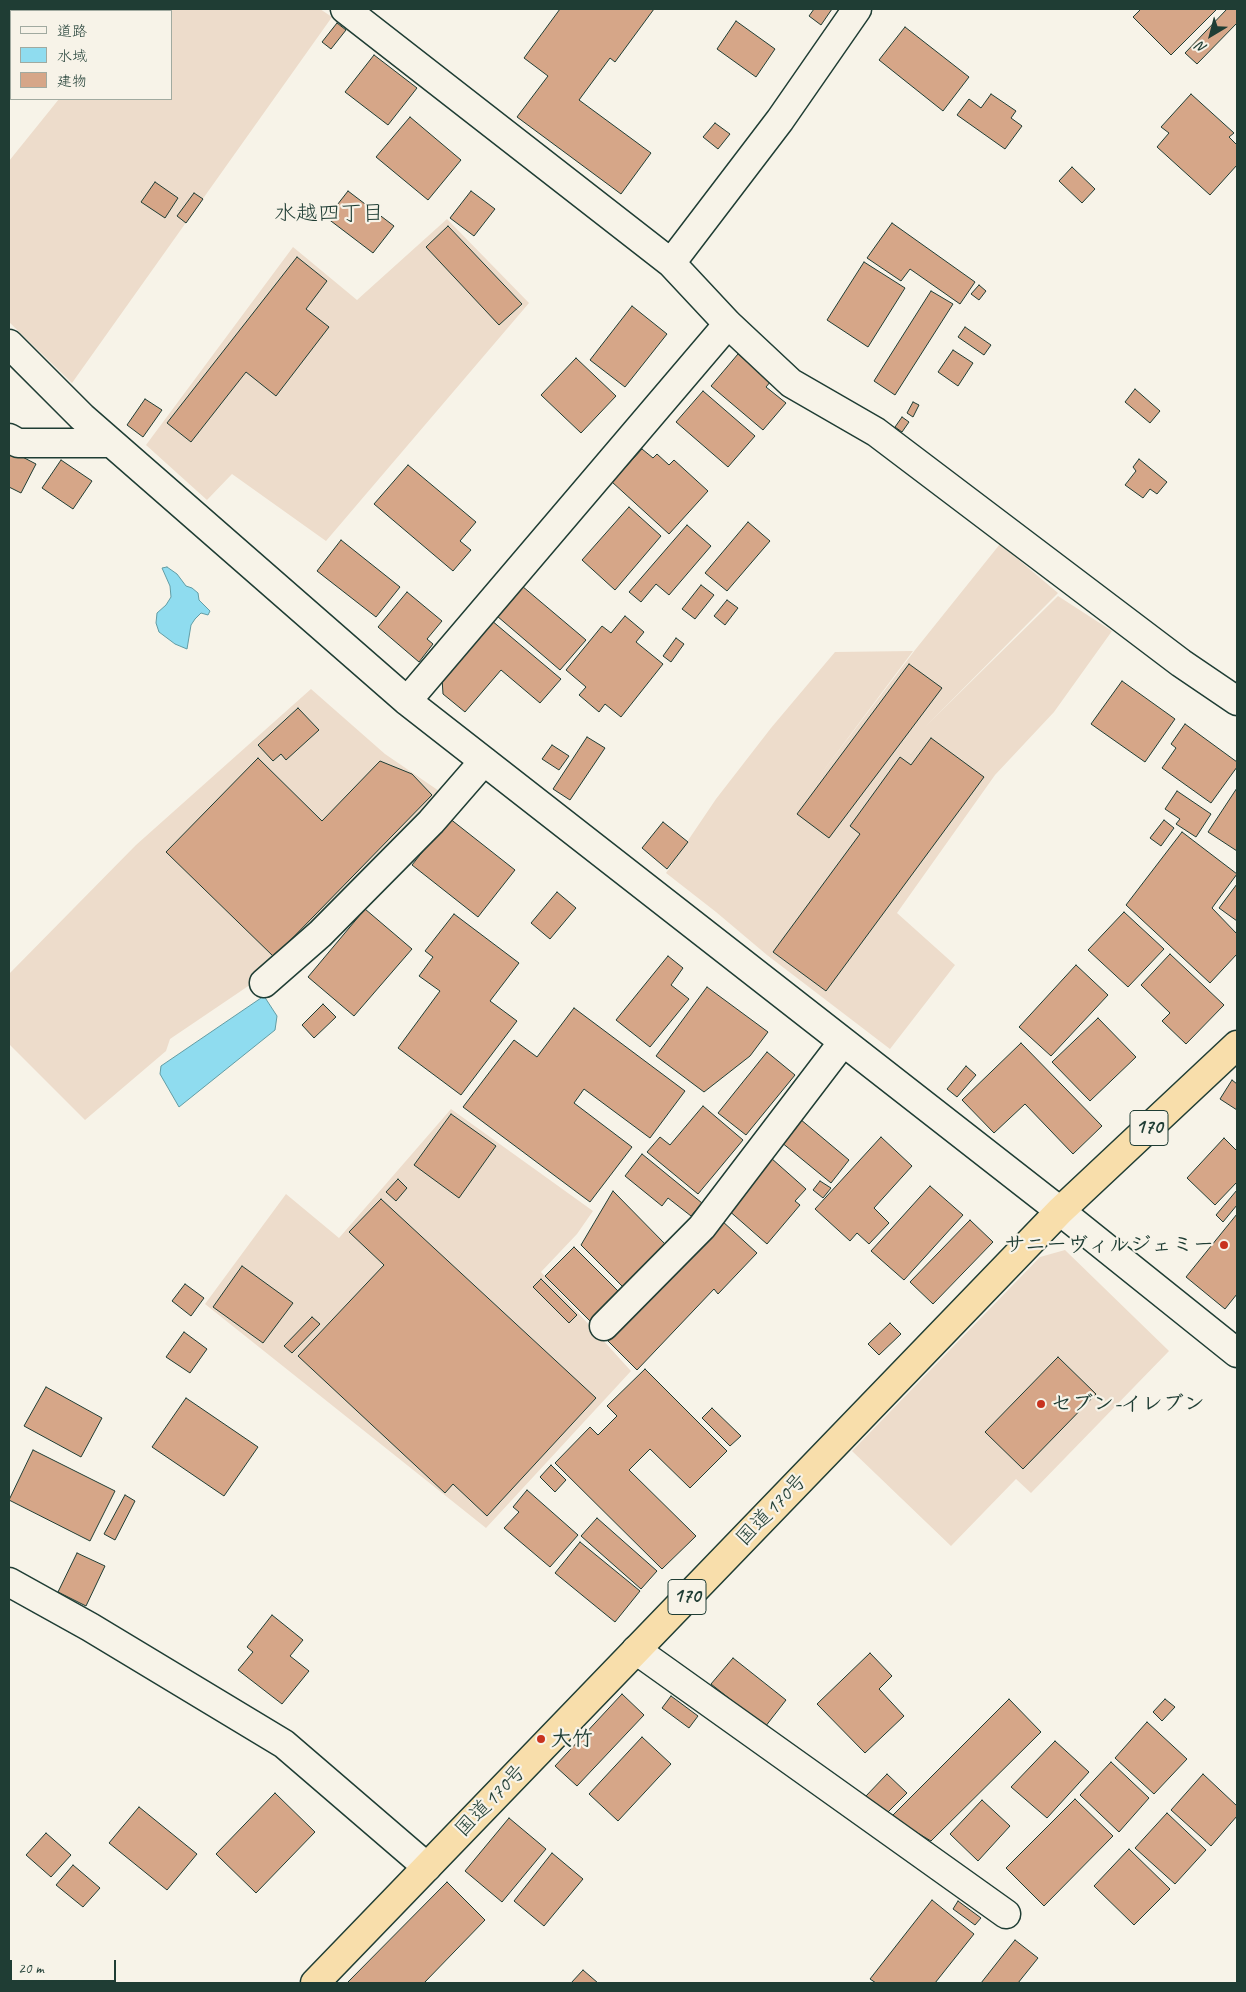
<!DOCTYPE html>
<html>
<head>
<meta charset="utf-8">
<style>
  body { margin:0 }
  #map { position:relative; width:1246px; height:1992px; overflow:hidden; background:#f7f3e8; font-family:Caveat,"Klee One",sans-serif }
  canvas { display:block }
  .frame { position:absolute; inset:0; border:10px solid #1f3d34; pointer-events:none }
  .legend { position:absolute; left:10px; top:10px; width:162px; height:90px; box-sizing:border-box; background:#f7f3e8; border:1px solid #a1aaa0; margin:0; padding:6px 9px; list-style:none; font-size:15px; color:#1f3d34 }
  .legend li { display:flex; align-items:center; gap:10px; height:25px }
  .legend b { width:25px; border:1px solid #a1aaa0 }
  .north { position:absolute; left:1186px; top:10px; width:50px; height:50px; -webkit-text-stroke:4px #f7f3e8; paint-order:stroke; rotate:217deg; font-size:14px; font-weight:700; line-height:20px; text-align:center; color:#1f3d34 }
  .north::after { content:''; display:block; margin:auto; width:18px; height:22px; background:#1f3d34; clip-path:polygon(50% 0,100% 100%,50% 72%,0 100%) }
  .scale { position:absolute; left:10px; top:1960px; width:106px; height:22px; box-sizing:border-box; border:2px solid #1f3d34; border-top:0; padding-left:6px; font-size:15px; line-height:18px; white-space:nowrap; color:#1f3d34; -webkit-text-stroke:4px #f7f3e8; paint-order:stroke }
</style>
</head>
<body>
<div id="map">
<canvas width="1246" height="1992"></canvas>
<div class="frame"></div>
<ul class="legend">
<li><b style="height:6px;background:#f7f3e8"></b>道路</li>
<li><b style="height:14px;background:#8fdcef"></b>水域</li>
<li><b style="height:14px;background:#d6a688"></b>建物</li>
</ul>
<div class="north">N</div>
<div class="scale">20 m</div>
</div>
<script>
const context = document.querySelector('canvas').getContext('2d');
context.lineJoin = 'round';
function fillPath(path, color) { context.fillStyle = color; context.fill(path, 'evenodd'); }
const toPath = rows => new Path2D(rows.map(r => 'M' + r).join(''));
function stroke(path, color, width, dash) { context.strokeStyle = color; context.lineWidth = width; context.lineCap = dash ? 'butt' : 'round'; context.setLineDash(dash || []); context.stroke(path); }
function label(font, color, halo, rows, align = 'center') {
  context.font = font + ' Caveat,"Klee One",sans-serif'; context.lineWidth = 4.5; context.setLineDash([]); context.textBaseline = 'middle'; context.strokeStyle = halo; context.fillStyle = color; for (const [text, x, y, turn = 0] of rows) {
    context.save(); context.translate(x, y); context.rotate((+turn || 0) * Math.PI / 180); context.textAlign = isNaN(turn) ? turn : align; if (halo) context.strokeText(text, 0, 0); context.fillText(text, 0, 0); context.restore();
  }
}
fillPath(toPath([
  [9,9,121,9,119,11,11,11,11,46,9,44],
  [133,9,320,9,332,17,72,383,9,322,9,161,59,99,171,99,171,11,131,11],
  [447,219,529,303,326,541,232,474,207,500,146,445,293,247,357,300],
  [1000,544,1058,593,926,726,1058,596,1112,631,1054,712,995,775,897,913,955,965,890,1049,767,955,716,912,666,873,716,799,771,728,835,652,913,651,818,778,915,650],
  [311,689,385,754,442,793,269,972,170,1039,166,1051,85,1120,9,1044,9,974,136,845],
  [451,1109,593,1211,577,1234,541,1272,631,1371,486,1528,205,1304,286,1194,339,1238],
  [1065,1250,1169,1351,1031,1493,1016,1479,951,1546,852,1451,1040,1257]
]), '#eddccb');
const water = toPath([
  [167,567,177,574,186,586,192,588,198,593,199,600,210,611,208,615,201,613,195,619,191,625,187,649,175,644,159,632,156,623,157,613,166,605,171,597,170,586,162,568,167,567],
  [264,996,277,1016,275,1030,179,1107,160,1074,161,1066,264,996]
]);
fillPath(water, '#8fdcef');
stroke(water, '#629ca4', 1);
const building = toPath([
  [560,9,654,9,615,62,610,58,579,100,651,153,621,194,517,117,548,76,524,58,560,9],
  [814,9,832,9,821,25,809,16,814,9],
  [1141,9,1217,9,1171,55,1133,17,1141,9],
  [1227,9,1237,9,1237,23,1197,64,1185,53,1227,9],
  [736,21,775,49,756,77,717,49,736,21],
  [337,23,346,30,331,49,322,42,337,23],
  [905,27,969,77,943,111,879,60,905,27],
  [374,55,417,88,388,125,345,92,374,55],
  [991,94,1016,111,1011,118,1022,126,1005,149,957,115,969,99,981,108,991,94],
  [1191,94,1234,133,1229,137,1237,145,1237,165,1210,195,1157,147,1169,133,1161,127,1191,94],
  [410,117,461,160,428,200,376,157,410,117],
  [715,123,730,134,718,149,703,137,715,123],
  [1072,167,1095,189,1082,203,1059,181,1072,167],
  [155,182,178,198,165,218,141,202,155,182],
  [348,191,394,226,373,253,327,218,348,191],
  [471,191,495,209,474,236,450,218,471,191],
  [194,193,203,199,186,223,177,216,194,193],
  [892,223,975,282,960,304,910,269,901,281,867,258,892,223],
  [448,226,522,304,499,325,426,247,448,226],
  [297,257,327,281,306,309,329,327,276,396,246,372,191,442,167,423,297,257],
  [864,262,905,288,868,347,827,320,864,262],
  [979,285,986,291,979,300,971,294,979,285],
  [931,291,953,304,895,395,874,381,931,291],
  [632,306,667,334,625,387,590,360,632,306],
  [965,327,991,345,984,355,958,337,965,327],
  [953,350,973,363,958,386,938,372,953,350],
  [738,354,771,381,766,387,786,403,763,430,711,386,738,354],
  [576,358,616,396,581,433,541,395,576,358],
  [1135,389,1160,411,1150,423,1125,402,1135,389],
  [703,391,755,436,728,467,676,422,703,391],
  [145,399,162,410,143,437,127,425,145,399],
  [913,402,919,405,913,417,907,413,913,402],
  [902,417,909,422,902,432,895,427,902,417],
  [642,449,653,458,657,454,669,465,674,460,708,491,669,534,612,482,642,449],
  [9,450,36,464,21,493,9,487,9,450],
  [1139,459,1167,482,1157,494,1150,489,1143,498,1125,485,1136,471,1133,467,1139,459],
  [61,460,92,481,73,509,42,488,61,460],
  [408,465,476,522,460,541,471,550,453,571,374,504,408,465],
  [629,507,661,536,615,590,582,560,629,507],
  [748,522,770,541,727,591,705,573,748,522],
  [687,525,711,546,669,595,656,584,641,602,629,592,687,525],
  [341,540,400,587,376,617,317,571,341,540],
  [701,585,714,595,695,619,682,609,701,585],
  [522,586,586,640,560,670,497,616,522,586],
  [407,592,442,621,427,639,433,644,419,662,378,627,407,592],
  [727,600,738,608,725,625,714,616,727,600],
  [625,616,644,632,636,642,663,664,621,717,605,704,599,712,579,695,586,687,566,670,602,626,611,633,625,616],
  [491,620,561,679,540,703,501,670,465,712,443,694,442,678,491,620],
  [676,638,684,644,671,662,663,656,676,638],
  [909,664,942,688,829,838,797,814,909,664],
  [1122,681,1175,719,1145,762,1091,724,1122,681],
  [298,708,319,730,286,760,281,754,273,761,258,745,298,708],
  [1185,724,1237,762,1237,767,1211,803,1162,768,1176,748,1171,744,1185,724],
  [587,737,605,748,570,800,553,789,587,737],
  [931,738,984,777,826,991,773,952,860,834,850,826,900,757,911,765,931,738],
  [552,745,569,756,559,770,542,759,552,745],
  [258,758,322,821,380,761,412,774,432,795,274,957,166,852,258,758],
  [1237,788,1237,851,1208,832,1237,788],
  [1177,791,1211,814,1196,837,1176,824,1180,819,1165,809,1177,791],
  [449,818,515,870,478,917,412,865,449,818],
  [1164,820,1174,828,1161,846,1150,838,1164,820],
  [663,822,688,842,667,869,642,848,663,822],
  [1182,832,1237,874,1212,908,1237,934,1237,954,1210,983,1126,905,1182,832],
  [1237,884,1237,921,1219,908,1237,884],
  [557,892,576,908,550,939,531,923,557,892],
  [365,909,412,949,354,1016,308,977,365,909],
  [1124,912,1164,949,1128,987,1088,950,1124,912],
  [454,914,519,963,490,1001,517,1021,461,1095,398,1048,440,991,419,976,433,957,425,951,454,914],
  [1170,954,1224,1005,1186,1044,1162,1021,1170,1013,1141,985,1170,954],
  [668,956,683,968,671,985,689,999,650,1047,616,1020,668,956],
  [1076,965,1108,995,1051,1056,1019,1027,1076,965],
  [707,987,768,1032,750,1056,704,1092,656,1056,707,987],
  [323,1004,336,1017,314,1038,302,1025,323,1004],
  [574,1008,685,1091,650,1138,584,1089,574,1103,632,1147,590,1202,463,1107,514,1040,537,1057,574,1008],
  [1098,1018,1136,1057,1090,1101,1052,1062,1098,1018],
  [1021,1043,1102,1126,1073,1154,1025,1104,994,1133,962,1100,1021,1043],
  [767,1052,795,1075,746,1135,718,1113,767,1052],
  [966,1066,976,1075,957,1097,947,1089,966,1066],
  [1232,1080,1237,1084,1237,1110,1220,1099,1232,1080],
  [703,1106,743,1140,698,1194,647,1152,660,1137,670,1145,703,1106],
  [451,1114,496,1146,459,1198,414,1165,451,1114],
  [800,1119,849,1160,831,1183,781,1142,800,1119],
  [881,1137,912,1166,874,1208,889,1223,869,1244,857,1233,850,1241,815,1209,881,1137],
  [1224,1138,1237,1151,1237,1182,1215,1205,1187,1178,1224,1138],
  [642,1154,702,1203,691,1216,668,1198,662,1206,625,1176,642,1154],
  [771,1158,806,1189,795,1201,800,1205,767,1244,727,1209,771,1158],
  [398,1179,407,1188,396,1201,386,1192,398,1179],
  [820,1181,831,1188,823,1198,813,1190,820,1181],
  [930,1186,963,1215,904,1280,871,1251,930,1186],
  [1237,1190,1237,1205,1223,1222,1216,1215,1237,1190],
  [613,1191,667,1246,624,1288,581,1245,613,1191],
  [381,1199,596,1398,487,1516,453,1484,445,1493,298,1356,384,1265,349,1232,381,1199],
  [1237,1214,1237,1294,1225,1309,1186,1277,1237,1214],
  [721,1220,757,1253,718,1294,714,1289,637,1370,607,1340,721,1220],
  [970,1220,993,1242,933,1304,910,1282,970,1220],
  [574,1247,620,1293,591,1322,545,1276,574,1247],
  [242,1266,293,1303,263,1343,213,1307,242,1266],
  [541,1279,577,1315,569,1323,533,1287,541,1279],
  [185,1284,204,1298,191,1316,172,1301,185,1284],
  [312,1317,320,1324,292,1353,284,1346,312,1317],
  [890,1323,901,1334,879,1355,868,1344,890,1323],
  [184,1332,207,1349,190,1373,166,1357,184,1332],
  [1058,1357,1096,1394,1023,1469,985,1432,1058,1357],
  [645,1369,727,1451,690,1488,650,1449,629,1470,696,1536,662,1569,555,1463,590,1427,598,1435,617,1416,607,1406,645,1369],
  [46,1387,102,1418,81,1457,24,1426,46,1387],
  [186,1398,258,1447,224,1496,152,1447,186,1398],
  [712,1408,741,1436,730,1446,702,1418,712,1408],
  [33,1450,115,1491,90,1541,9,1500,33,1450],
  [551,1465,566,1480,555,1492,540,1477,551,1465],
  [527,1490,578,1535,550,1567,504,1528,519,1512,513,1507,527,1490],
  [125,1495,135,1501,115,1540,104,1534,125,1495],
  [597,1518,657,1571,641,1589,581,1536,597,1518],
  [580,1542,640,1591,615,1622,555,1573,580,1542],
  [77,1553,105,1566,86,1606,58,1592,77,1553],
  [272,1615,303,1640,290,1656,309,1671,282,1704,238,1670,253,1652,247,1647,272,1615],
  [870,1653,892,1676,879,1689,904,1716,865,1753,817,1704,870,1653],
  [733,1658,786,1700,765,1727,711,1684,733,1658],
  [622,1694,644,1715,577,1786,555,1766,622,1694],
  [671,1696,698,1716,689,1728,662,1708,671,1696],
  [1009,1699,1041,1732,931,1841,891,1817,1009,1699],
  [1165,1699,1175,1707,1162,1721,1153,1712,1165,1699],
  [1147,1722,1187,1759,1154,1794,1115,1758,1147,1722],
  [642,1737,671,1764,618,1821,589,1794,642,1737],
  [1055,1741,1089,1772,1047,1818,1011,1787,1055,1741],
  [1111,1762,1149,1798,1119,1832,1080,1795,1111,1762],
  [887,1774,907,1793,885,1815,866,1796,887,1774],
  [1203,1774,1237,1806,1237,1816,1211,1846,1171,1810,1203,1774],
  [275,1793,315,1832,256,1893,216,1854,275,1793],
  [1075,1799,1113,1836,1044,1906,1006,1868,1075,1799],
  [982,1800,1010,1826,978,1861,950,1834,982,1800],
  [139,1807,197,1854,167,1890,109,1843,139,1807],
  [1167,1813,1206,1850,1175,1884,1135,1848,1167,1813],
  [509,1818,546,1849,502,1902,465,1871,509,1818],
  [46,1833,71,1855,51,1877,26,1855,46,1833],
  [1129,1849,1170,1889,1134,1925,1094,1886,1129,1849],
  [552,1853,583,1879,544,1926,514,1901,552,1853],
  [73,1865,100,1888,83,1907,56,1885,73,1865],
  [447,1882,485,1920,424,1983,347,1983,447,1882],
  [932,1900,974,1934,935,1983,876,1983,870,1979,932,1900],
  [958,1901,981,1918,975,1925,953,1909,958,1901],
  [1015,1940,1038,1958,1018,1983,981,1983,1015,1940],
  [583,1970,598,1983,571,1983,583,1970]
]);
fillPath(building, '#d6a688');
stroke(building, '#1f3d34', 1);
const minor = toPath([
  [345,9,671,263,728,324,791,383,876,432,1181,663,1237,701],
  [671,263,780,120,857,9],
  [9,344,82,417,407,701,1060,1211,1237,1353],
  [9,438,18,443,111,443],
  [407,701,728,324],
  [264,983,320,934,431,822,484,761],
  [604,1326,702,1227,843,1042],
  [9,1582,90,1627,284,1744,427,1867],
  [636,1650,1006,1914]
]);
const highway = toPath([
  [315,1983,1060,1211,1237,1045]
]);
stroke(minor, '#1f3d34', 31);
stroke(highway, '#1f3d34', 31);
stroke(minor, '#f7f3e8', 28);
stroke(highway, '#f8deab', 28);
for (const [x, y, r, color] of [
  [1224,1245,5,"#c8321e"],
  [1041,1404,5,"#c8321e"],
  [541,1739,5,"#c8321e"]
]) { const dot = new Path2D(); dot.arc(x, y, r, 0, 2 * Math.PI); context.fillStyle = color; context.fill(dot); stroke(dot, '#f7f3e8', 2); }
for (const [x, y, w] of [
  [1149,1128,38],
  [687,1597,38]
]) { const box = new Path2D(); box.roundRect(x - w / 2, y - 17.5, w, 35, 4); context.fillStyle = '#f7f3e8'; context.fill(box); stroke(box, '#1f3d34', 1); }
label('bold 20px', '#1f3d34', null, [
  ["170",1149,1128],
  ["170",687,1597]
]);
label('bold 21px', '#1f3d34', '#f7f3e8', [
  ["サニーヴィルジェミー",1214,1245,"right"],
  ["セブン-イレブン",1051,1404],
  ["大竹",551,1739]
], 'left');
label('21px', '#1f3d34', '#f7f3e8', [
  ["国道170号",772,1510,-46],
  ["国道170号",491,1801,-46]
]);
label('22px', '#1f3d34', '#f7f3e8', [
  ["水越四丁目",329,214]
]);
</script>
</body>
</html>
